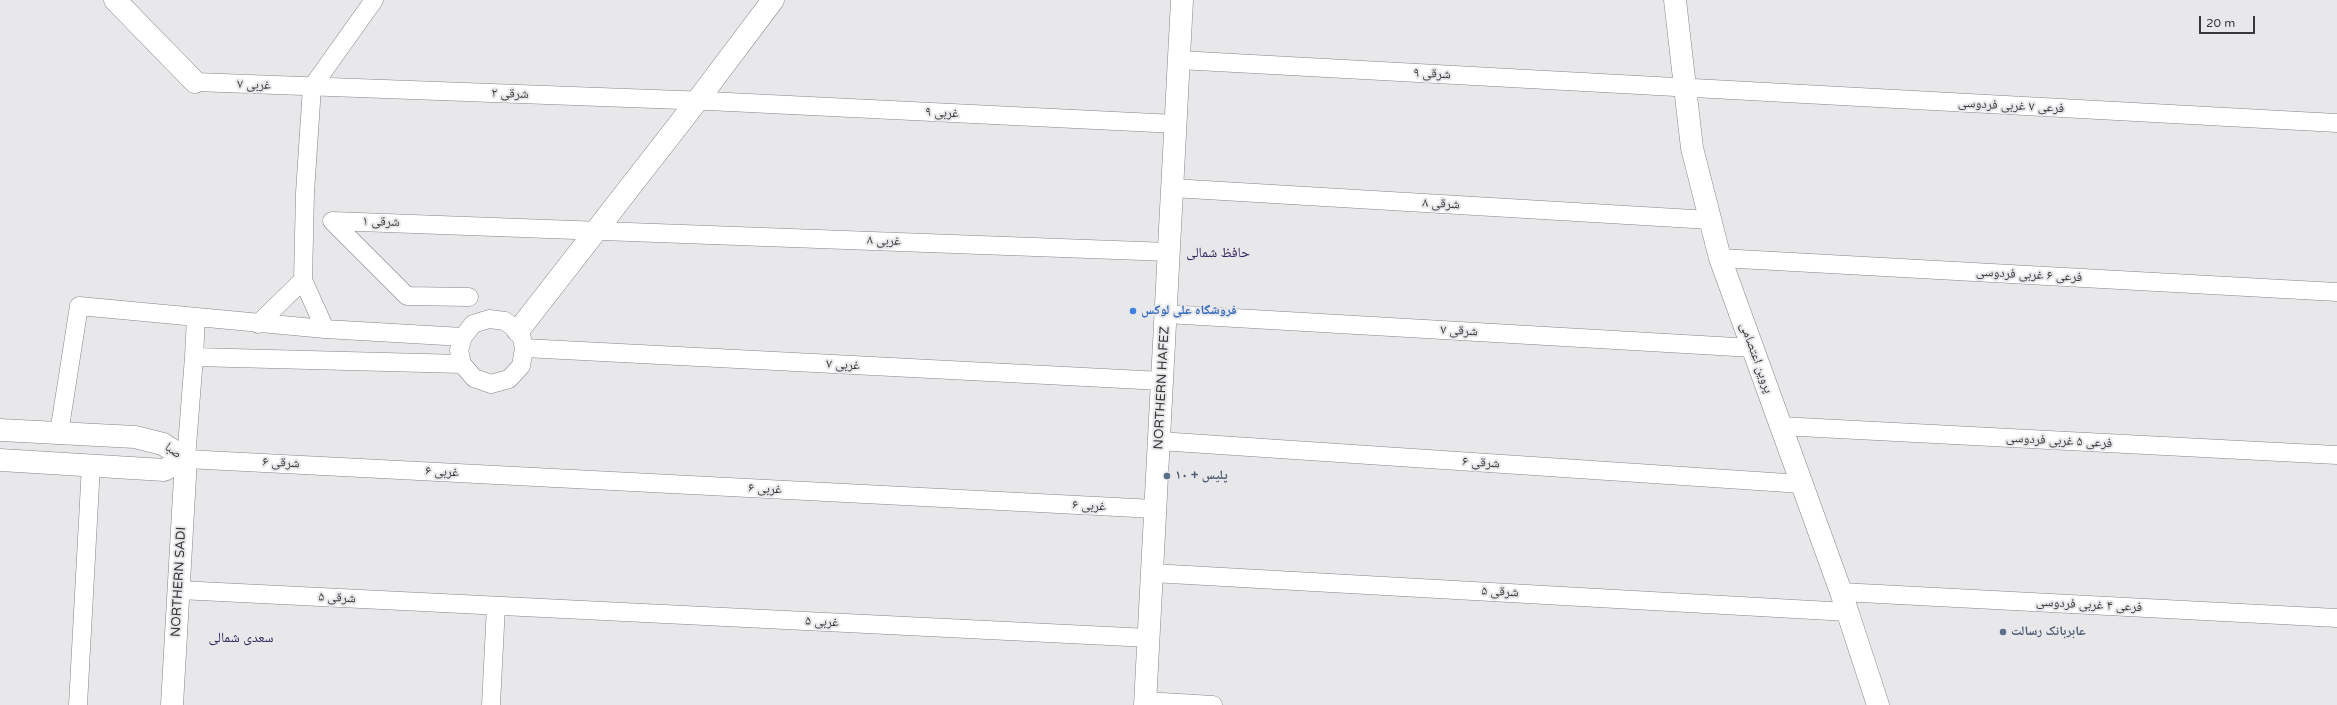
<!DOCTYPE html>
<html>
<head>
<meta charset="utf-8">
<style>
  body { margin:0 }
  #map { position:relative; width:2337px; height:705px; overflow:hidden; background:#e8e8eb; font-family:"Varela Round",sans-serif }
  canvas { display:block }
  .scale { position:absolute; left:2199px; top:16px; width:56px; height:18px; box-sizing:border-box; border:2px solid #383839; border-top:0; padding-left:5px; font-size:12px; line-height:14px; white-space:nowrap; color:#383839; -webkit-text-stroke:3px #e8e8eb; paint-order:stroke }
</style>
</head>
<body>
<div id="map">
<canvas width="2337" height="705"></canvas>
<div class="scale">20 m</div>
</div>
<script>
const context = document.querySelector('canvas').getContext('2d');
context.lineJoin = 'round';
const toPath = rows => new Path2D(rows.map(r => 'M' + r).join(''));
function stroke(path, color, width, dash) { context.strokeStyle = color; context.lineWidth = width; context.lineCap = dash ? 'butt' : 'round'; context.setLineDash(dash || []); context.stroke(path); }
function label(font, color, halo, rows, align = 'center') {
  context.font = font + ' "Varela Round","Noto Naskh Arabic",sans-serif'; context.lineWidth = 4; context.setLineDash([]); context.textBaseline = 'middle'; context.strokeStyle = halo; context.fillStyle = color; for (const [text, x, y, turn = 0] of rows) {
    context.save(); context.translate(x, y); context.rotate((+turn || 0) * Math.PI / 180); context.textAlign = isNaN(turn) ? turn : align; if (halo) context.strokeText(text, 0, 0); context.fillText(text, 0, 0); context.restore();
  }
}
const street = toPath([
  [1179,60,2337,123],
  [195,82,708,101,1176,124],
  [312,87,374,0],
  [1172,188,1710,220],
  [1720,258,2337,292],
  [303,280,305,193,312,87],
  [469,297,407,296,332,221,1169,252],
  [1166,314,1753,348],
  [258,324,303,280,325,329],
  [524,348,1162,381],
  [194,357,196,317],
  [462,364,459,350,463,337,473,324,489,319,505,321,518,331,522,339,524,348,521,366,509,379,491,384,474,378,462,364,194,357,186,459,1155,509],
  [1780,426,2337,455],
  [59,433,79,306,325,329,463,337],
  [1159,441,1802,484],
  [1152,573,1848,612],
  [179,590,1149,638],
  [1841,592,2337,618],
  [1145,701,1213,705],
  [78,705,91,465],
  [491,705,496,606]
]);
const secondary = toPath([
  [115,0,195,82],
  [1675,0,1692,148,1720,258,1841,592,1878,705],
  [518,331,697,101,773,0],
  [0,430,135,437,163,444,186,459],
  [0,460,164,470,186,459],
  [172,705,186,459],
  [1145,705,1182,0]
]);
stroke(street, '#848587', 19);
stroke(secondary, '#848587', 23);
stroke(street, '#fff', 18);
stroke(secondary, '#fff', 22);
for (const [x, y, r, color] of [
  [1133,311,4,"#3f7fe0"],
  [1167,476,4,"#5c6f8a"],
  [2003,632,4,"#5c6f8a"]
]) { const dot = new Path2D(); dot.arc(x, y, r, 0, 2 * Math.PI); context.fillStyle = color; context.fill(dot); stroke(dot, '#e8e8eb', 1.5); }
label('13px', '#383839', '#e8e8eb', [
  ["شرقی ۹",1432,74,3],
  ["۷ غربی",254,85,2],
  ["۲ شرقی",510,94,2],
  ["فرعی ۷ غربی فردوسی",2011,106,3],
  ["۹ غربی",942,113,3],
  ["۸ شرقی",1441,204,3],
  ["۱ شرقی",381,222,2],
  ["۸ غربی",884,241,2],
  ["فرعی ۶ غربی فردوسی",2029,275,3],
  ["۷ شرقی",1459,331,3],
  ["پروین اعتصامی",1756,358,70],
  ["۷ غربی",843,365,3],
  ["NORTHERN HAFEZ",1162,388,-87],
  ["فرعی ۵ غربی فردوسی",2059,441,3],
  ["صبا",173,451,36],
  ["۶ شرقی",281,463,3],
  ["۶ شرقی",1481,463,4],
  ["۶ غربی",442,472,3],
  ["۶ غربی",765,489,3],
  ["۶ غربی",1089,506,3],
  ["NORTHERN SADI",179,582,-87],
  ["۵ شرقی",1500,592,3],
  ["۵ شرقی",337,598,3],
  ["فرعی ۴ غربی فردوسی",2089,605,3],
  ["۵ غربی",822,622,3]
]);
label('bold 13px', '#366cbe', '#e8e8eb', [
  ["فروشگاه علی لوکس",1141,311]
], 'left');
label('bold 13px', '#4e5e75', '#e8e8eb', [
  ["پلیس + ۱۰",1175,476],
  ["عابربانک رسالت",2011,632]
], 'left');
label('14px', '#34235e', '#e8e8eb', [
  ["حافظ شمالی",1218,253],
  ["سعدی شمالی",241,638]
]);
</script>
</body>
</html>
